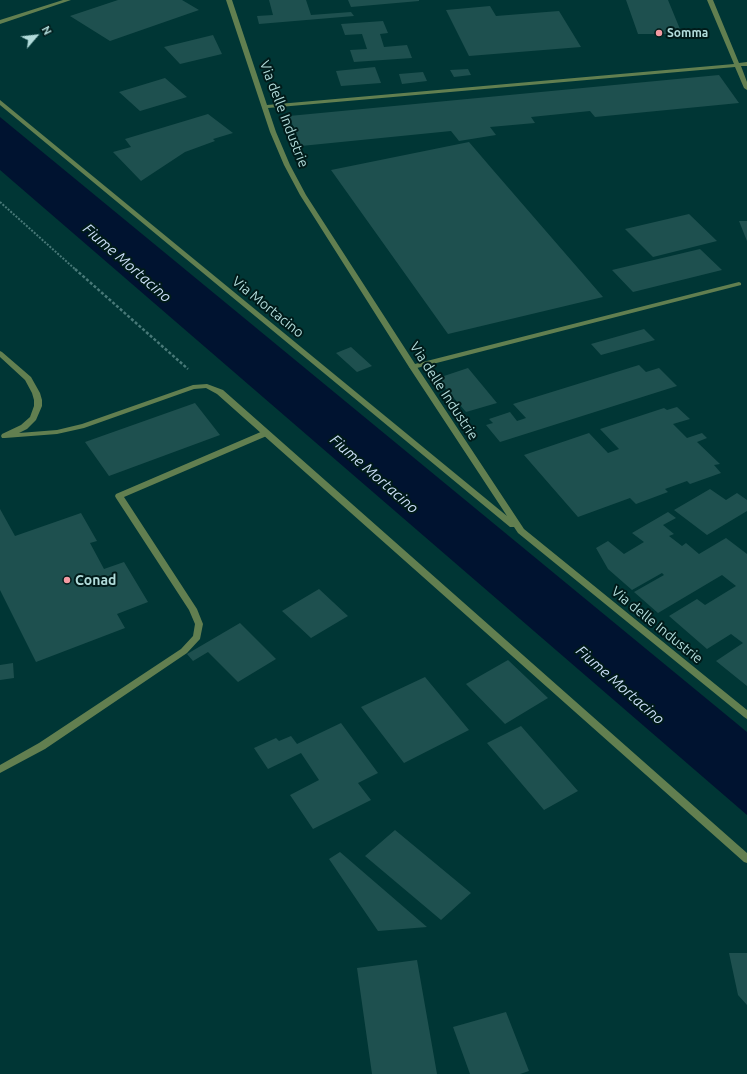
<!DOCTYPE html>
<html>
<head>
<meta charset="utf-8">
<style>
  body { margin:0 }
  #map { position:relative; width:747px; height:1074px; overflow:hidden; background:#003635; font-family:Ubuntu,sans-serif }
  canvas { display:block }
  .north { position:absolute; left:16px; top:16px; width:40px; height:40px; -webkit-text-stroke:3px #001b1a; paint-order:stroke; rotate:62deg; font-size:11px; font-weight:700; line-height:16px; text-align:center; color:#b2dcdb }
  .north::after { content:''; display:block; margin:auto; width:14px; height:18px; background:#b2dcdb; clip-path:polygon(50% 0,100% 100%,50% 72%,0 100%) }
</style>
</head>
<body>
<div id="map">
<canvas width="747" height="1074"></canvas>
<div class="north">N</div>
</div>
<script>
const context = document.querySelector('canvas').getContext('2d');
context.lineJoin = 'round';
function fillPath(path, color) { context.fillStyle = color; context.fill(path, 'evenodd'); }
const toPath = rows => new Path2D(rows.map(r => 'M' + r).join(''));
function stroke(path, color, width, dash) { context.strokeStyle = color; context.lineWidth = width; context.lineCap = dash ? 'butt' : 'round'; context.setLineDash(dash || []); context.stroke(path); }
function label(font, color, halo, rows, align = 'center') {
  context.font = font + ' Ubuntu,sans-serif'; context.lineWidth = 4; context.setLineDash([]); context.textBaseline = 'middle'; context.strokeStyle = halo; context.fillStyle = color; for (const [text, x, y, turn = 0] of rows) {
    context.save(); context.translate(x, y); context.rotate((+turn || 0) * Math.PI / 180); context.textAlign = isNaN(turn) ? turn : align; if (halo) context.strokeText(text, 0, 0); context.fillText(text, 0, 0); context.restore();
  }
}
fillPath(toPath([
  [0,117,747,732,747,815,0,170]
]), '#001330');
fillPath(toPath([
  [118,0,182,0,199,10,110,41,70,16],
  [269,0,306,0,311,15,351,12,354,16,259,24,257,16,273,15],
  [348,0,419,0,419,1,351,7],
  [626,0,668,0,682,34,638,34],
  [490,6,496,16,559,11,581,47,469,56,446,10],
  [383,21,388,33,380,34,384,47,407,45,412,58,354,62,350,50,367,49,362,34,345,35,341,24],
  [213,35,222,54,180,64,164,47],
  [375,67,381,83,341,86,336,71],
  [468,69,471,75,454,77,450,70],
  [423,72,427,81,402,84,399,74],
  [719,75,739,103,595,117,590,111,531,117,535,123,490,127,496,135,459,141,451,131,301,146,289,116],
  [165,78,187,97,140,111,119,92],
  [208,114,233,133,213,139,215,141,185,152,141,181,113,152,131,147,125,139],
  [469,142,493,170,603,297,448,334,331,170],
  [689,214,717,241,653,257,625,229],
  [739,221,747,221,747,241],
  [700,249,722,270,633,292,612,270],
  [644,329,655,340,601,355,591,344],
  [351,347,372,366,357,372,336,353],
  [639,365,646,372,659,368,677,386,500,442,486,425,493,423,489,419,510,412,517,421,526,418,513,404],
  [468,368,497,403,466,412,441,383,444,376],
  [195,403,220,435,109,476,85,442],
  [677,407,690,419,673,424,687,438,702,433,707,438,697,442,720,464,714,465,721,473,690,484,687,481,665,489,668,492,636,504,630,498,578,517,524,455,589,433,608,453,619,449,600,429,664,408,667,410],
  [710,489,726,500,737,493,747,500,747,511,707,535,674,510],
  [0,509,15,536,81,513,97,541,90,543,104,569,124,562,148,602,117,614,125,628,36,662,0,590],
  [668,512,676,518,663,525,674,534,669,536,682,546,686,543,699,554,726,538,747,554,747,686,716,661,743,643,731,634,707,649,669,616,697,599,705,605,736,586,722,575,658,613,634,592,664,575,662,573,632,590,608,569,596,548,608,541,624,554,644,542,632,533],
  [319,589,348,616,311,638,282,611],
  [240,623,276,659,238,682,208,652,193,661,187,654],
  [508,660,548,698,505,724,466,684],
  [13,663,14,678,0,680,0,665],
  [425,677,469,730,404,763,361,707],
  [341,723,378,773,358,783,371,800,313,829,290,795,319,780,301,753,268,769,254,748,276,738,279,741,291,736,297,744],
  [521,726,578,791,544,810,487,743],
  [395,830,471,893,441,920,365,856],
  [340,852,427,927,378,931,329,859],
  [729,953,747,953,747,1005,738,995],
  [417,960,437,1074,372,1074,357,968],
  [506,1012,529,1071,520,1074,470,1074,453,1027]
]), '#1e504f');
stroke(toPath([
  [0,202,76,270]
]), '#487978', 2, [2, 1.5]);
stroke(toPath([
  [75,269,188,369]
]), '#487978', 2.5, [3, 2]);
fillPath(toPath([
  [63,0,71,0,0,24,0,20,63,0],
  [739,282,741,283,741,285,413,369,409,367,411,365,739,282],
  [263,431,266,431,270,433,269,435,124,497,197,609,203,624,200,639,187,653,45,749,0,773,0,765,39,743,181,649,193,636,195,624,189,610,116,498,115,496,116,494,263,431]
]), '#627f50');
fillPath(toPath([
  [226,0,232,0,267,105,734,64,707,0,713,0,739,63,747,62,747,66,741,66,747,82,747,90,744,88,735,67,268,108,276,132,290,165,306,195,417,367,524,529,747,710,747,719,744,717,518,533,514,527,510,527,0,105,0,100,507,516,409,367,300,195,284,165,270,132,226,0],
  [0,351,2,352,31,377,40,393,42,400,42,406,36,420,27,429,19,433,57,430,82,424,193,385,207,384,223,390,747,853,747,863,744,862,217,394,206,388,194,389,84,428,57,434,5,438,2,438,1,436,2,434,21,425,30,417,34,406,34,400,32,393,25,380,0,357,0,351]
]), '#627f50');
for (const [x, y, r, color] of [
  [659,33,4,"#f49aa2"],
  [67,580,4,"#f49aa2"]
]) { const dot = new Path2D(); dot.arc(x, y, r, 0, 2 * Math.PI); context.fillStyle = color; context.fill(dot); stroke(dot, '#001b1a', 1.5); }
label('bold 12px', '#b2dcdb', '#001b1a', [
  ["Somma",667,33]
], 'left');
label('14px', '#b2dcdb', '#001b1a', [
  ["Via delle Industrie",284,114,69],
  ["Via Mortacino",268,307,39],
  ["Via delle Industrie",444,391,57],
  ["Via delle Industrie",657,625,39]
]);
label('bold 14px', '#b2dcdb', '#001b1a', [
  ["Conad",75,580]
], 'left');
label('italic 15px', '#caddf6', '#001b1a', [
  ["Fiume Mortacino",127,263,41],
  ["Fiume Mortacino",374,474,41],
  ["Fiume Mortacino",620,685,41]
]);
</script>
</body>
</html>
